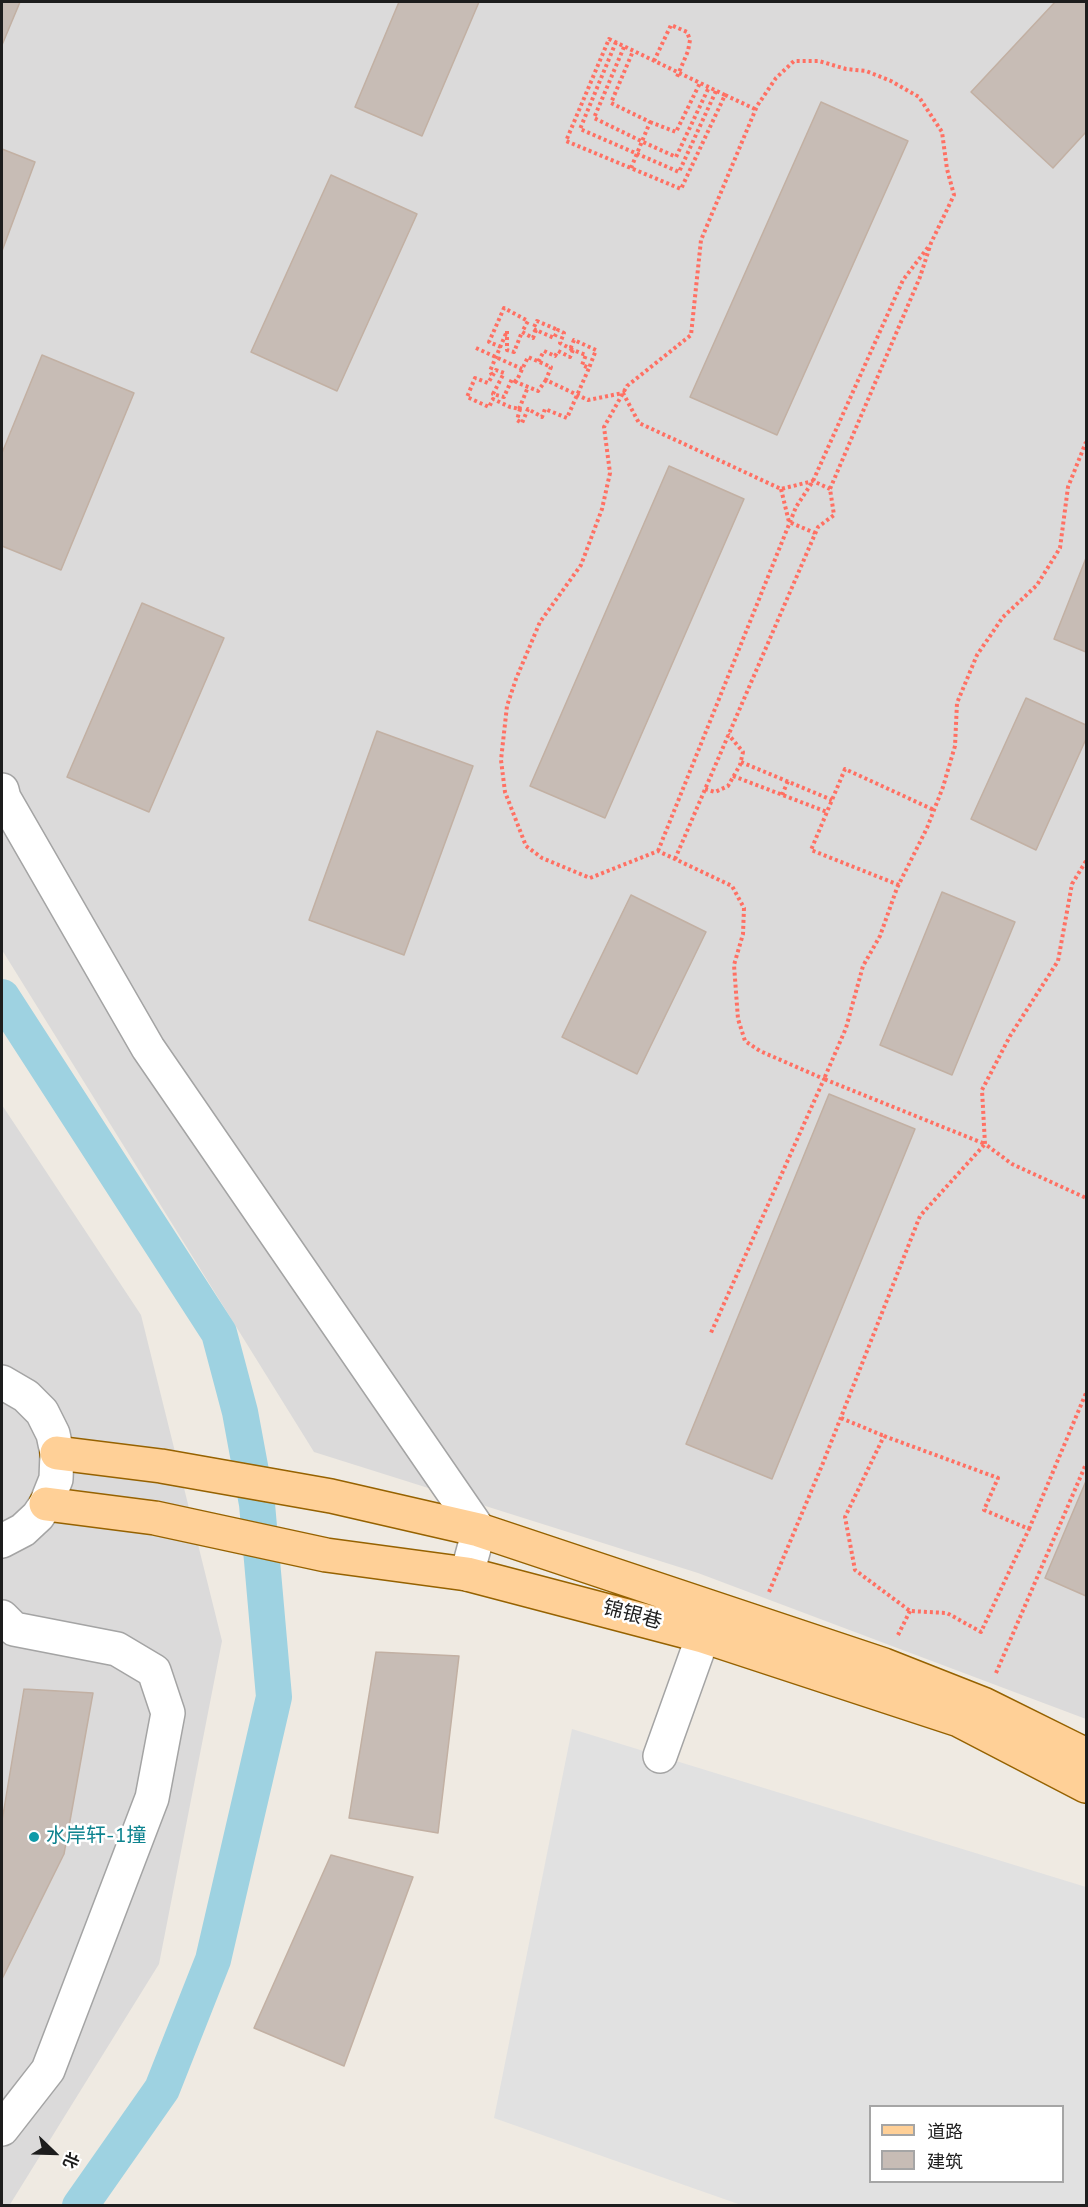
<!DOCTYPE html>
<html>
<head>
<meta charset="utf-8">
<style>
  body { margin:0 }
  #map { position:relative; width:1088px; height:2207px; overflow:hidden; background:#efeae2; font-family:"Nunito Sans","Noto Sans SC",sans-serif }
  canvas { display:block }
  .frame { position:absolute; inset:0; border:3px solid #1d1d1d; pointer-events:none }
  .legend { position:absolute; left:869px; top:2105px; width:195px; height:78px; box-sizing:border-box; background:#fff; border:2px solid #a5a5a5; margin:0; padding:8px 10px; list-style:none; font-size:18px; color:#1d1d1d }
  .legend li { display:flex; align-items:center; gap:12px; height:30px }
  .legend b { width:30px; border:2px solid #a5a5a5 }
  .north { position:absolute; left:24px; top:2123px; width:60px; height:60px; -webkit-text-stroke:4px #fff; paint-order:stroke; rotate:113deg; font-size:16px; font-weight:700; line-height:24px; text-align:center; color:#1d1d1d }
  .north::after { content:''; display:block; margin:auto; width:21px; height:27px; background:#1d1d1d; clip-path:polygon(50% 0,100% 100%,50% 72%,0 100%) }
</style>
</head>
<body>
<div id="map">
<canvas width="1088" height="2207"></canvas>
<div class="frame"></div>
<ul class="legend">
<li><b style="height:8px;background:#ffd097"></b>道路</li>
<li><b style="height:16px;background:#c7bcb5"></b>建筑</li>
</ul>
<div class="north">北</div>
</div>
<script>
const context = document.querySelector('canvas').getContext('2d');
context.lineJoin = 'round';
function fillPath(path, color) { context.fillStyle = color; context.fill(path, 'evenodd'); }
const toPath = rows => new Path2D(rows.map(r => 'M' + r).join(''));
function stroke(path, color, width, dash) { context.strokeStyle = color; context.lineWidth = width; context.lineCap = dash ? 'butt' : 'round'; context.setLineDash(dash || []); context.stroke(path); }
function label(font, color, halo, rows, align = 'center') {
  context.font = font + ' "Nunito Sans","Noto Sans SC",sans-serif'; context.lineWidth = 5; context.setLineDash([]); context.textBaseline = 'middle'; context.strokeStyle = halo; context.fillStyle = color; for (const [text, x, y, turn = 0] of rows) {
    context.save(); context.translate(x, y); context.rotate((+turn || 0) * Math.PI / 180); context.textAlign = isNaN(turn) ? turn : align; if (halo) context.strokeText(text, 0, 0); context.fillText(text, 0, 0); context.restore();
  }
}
fillPath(toPath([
  [2,2,1086,2,1086,1719,698,1573,314,1452,2,950],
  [2,1105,141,1315,222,1641,159,1964,9,2206,2,2205]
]), '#dbdada');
fillPath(toPath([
  [572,1729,1086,1887,1086,2205,741,2205,494,2118],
  [870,2106,1062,2106,1062,2182,870,2182]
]), '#e1e1e1');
stroke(toPath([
  [2,997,219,1333,240,1412,257,1504,274,1697,213,1960,162,2089,80,2206]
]), '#9ed2e1', 36);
const building = toPath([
  [2,2,20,2,2,45,2,2],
  [399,2,479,2,422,136,355,107,399,2],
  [1055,2,1086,2,1086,132,1053,168,971,92,1055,2],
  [821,102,908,141,777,435,690,397,821,102],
  [2,149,35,162,2,251,2,149],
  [331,175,417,214,337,391,251,352,331,175],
  [42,355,134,393,61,570,2,546,2,453,42,355],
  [669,466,744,499,605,818,530,786,669,466],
  [1086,558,1086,652,1054,639,1086,558],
  [142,603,224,638,149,812,67,777,142,603],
  [1026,698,1086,725,1086,739,1036,850,971,819,1026,698],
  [377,731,473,766,404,955,309,920,377,731],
  [942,892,1015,922,952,1075,880,1045,942,892],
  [631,895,706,932,637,1074,562,1037,631,895],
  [829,1094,915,1129,772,1479,686,1444,829,1094],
  [1086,1481,1086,1596,1045,1578,1086,1481],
  [376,1652,459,1656,438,1833,349,1818,376,1652],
  [24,1689,93,1693,64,1854,2,1979,2,1821,24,1689],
  [331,1855,413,1877,344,2066,254,2028,331,1855]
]);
fillPath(building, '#c7bcb5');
stroke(building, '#c2b0a3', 1.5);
const minor = toPath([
  [2,790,4,798,148,1048,479,1530,467,1574],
  [2,1382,26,1396,42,1412,53,1434,57,1453,56,1479,46,1504,38,1516,23,1530,2,1541],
  [2,1617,14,1629,117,1649,154,1671,168,1713,152,1798,48,2070,2,2129],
  [660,1756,703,1636,714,1611]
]);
const major = toPath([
  [57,1453,161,1466,331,1496,479,1530,884,1665,983,1704,1086,1755],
  [46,1504,155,1518,326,1555,467,1574,703,1636,959,1720,1086,1786]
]);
stroke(minor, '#a4a4a4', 36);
stroke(major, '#966200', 36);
stroke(toPath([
  [616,42,580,129,679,172,716,91],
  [624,47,594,118,641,141,676,157,709,87],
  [654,61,671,25,687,32,690,40,688,51,677,77],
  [725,95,609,39,566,141,681,189,725,95,755,109],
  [650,122,676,132,700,83],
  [631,168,650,122,611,103,633,51],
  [536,331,533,329,537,321,558,330],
  [501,347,489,342,504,308,528,321,522,332],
  [476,348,522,369],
  [492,375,490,371,507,331,507,350,514,352,522,332,533,338,536,330,554,338,558,330,564,333,560,343,573,350,571,347,574,340,596,350,589,368],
  [546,380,538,391,516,382,528,357,551,367,546,380,588,400,623,393,639,423,781,489,813,481,830,489],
  [516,382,512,379,504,397,493,394,504,373,496,370,488,383,475,378,467,397,489,407,493,399,510,407,520,409,517,420,522,423,528,409,542,417,545,409,567,418,589,368,582,365,586,355,573,350,570,357,558,351,555,356,544,351,538,362],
  [519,409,528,387],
  [781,489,789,522,815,533],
  [741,762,832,800],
  [733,776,827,812],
  [705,789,715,792,728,786,740,765,743,752,728,734],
  [782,795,788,781],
  [658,851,796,507,813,481,903,280,929,246],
  [675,859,818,527,834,515,830,489,920,277,931,243,954,195,947,169,942,132,919,97,891,81,866,71,846,69,819,61,794,61,776,78,757,106,701,240,691,335,627,386,604,427,610,473,602,509,581,565,540,622,516,679,507,706,501,760,505,792,526,846,542,858,590,878,658,851,732,886,744,908,743,934,734,965,738,1019,745,1041,760,1051,824,1079,710,1335],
  [1086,861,1072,884,1058,961,1010,1036,982,1090,985,1144,1012,1164,1086,1198],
  [899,885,811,850,845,769,934,810],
  [841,1418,884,1436],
  [884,1436,998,1478,984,1510,1029,1529,981,1632,947,1613,910,1611,855,1570,845,1517,884,1436],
  [1029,1529,1086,1393],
  [769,1592,823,1463,920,1216,985,1144,824,1079,846,1028,863,966,880,936,897,888,927,828,943,787,955,746,957,703,977,655,1003,617,1037,585,1060,548,1068,487,1086,442],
  [898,1635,910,1611],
  [996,1673,1086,1464]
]), '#ff7063', 4, [3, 3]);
stroke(minor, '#fff', 33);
stroke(major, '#ffd097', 33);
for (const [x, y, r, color] of [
  [34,1837,6,"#0f9aa8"]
]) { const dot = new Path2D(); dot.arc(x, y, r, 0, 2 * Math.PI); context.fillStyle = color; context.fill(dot); stroke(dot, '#fff', 2); }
label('20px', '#1d1d1d', '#fff', [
  ["锦银巷",632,1616,15]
]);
label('20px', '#0d838f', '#fff', [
  ["水岸轩-1撞",46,1837]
], 'left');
</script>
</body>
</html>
